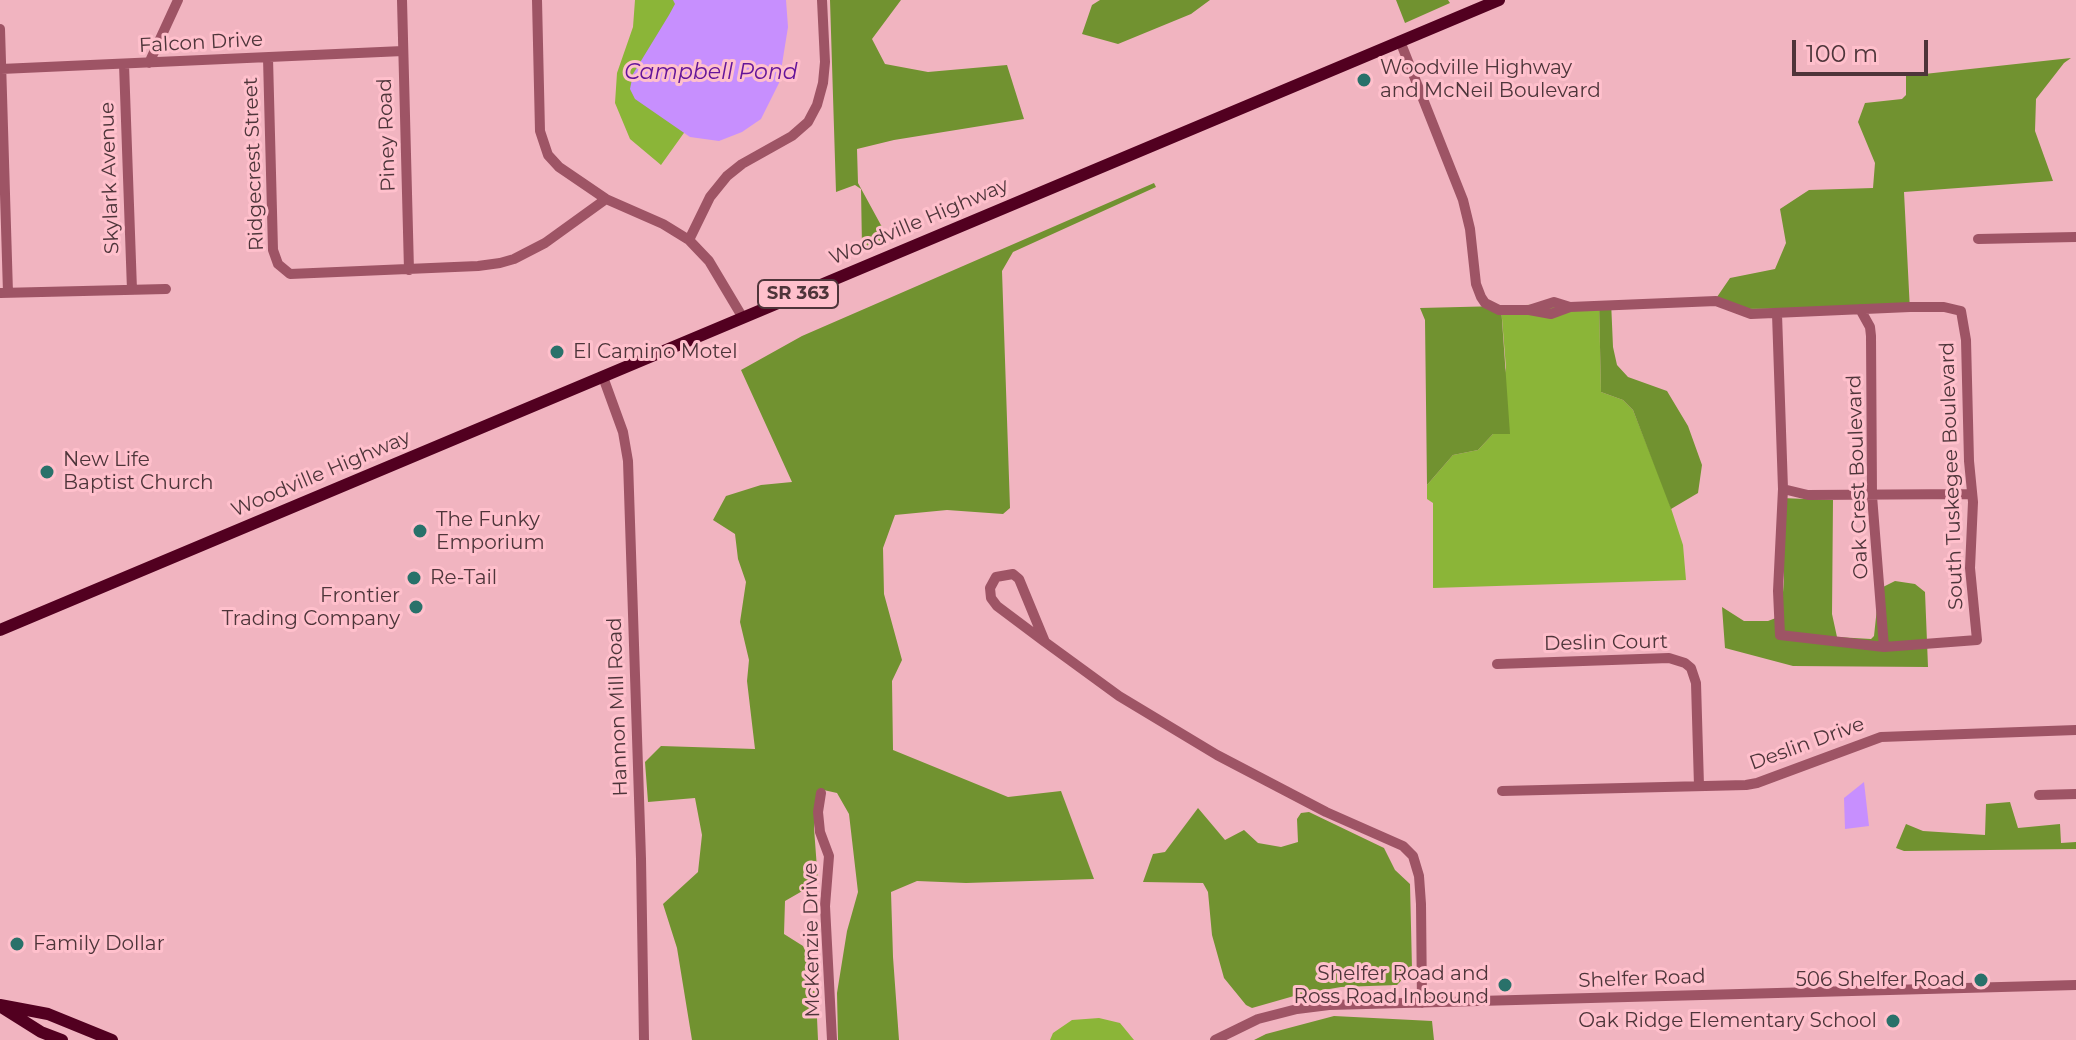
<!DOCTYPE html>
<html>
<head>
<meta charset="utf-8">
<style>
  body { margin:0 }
  #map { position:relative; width:2076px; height:1040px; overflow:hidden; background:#f1b4c0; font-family:Montserrat,sans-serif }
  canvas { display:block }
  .scale { position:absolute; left:1792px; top:40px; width:136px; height:36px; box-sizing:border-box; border:4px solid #4e353a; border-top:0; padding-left:10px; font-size:24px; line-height:28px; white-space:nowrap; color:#4e353a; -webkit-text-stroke:6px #ffc0cc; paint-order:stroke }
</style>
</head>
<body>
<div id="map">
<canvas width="2076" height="1040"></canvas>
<div class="scale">100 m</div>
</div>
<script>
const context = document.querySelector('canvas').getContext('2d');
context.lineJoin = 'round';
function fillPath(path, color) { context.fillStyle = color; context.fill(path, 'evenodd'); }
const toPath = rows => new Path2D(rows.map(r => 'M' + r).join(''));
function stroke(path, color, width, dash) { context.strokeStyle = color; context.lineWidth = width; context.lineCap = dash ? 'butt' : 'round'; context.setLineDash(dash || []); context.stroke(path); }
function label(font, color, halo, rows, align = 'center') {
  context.font = font + ' Montserrat,sans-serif'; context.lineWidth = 6; context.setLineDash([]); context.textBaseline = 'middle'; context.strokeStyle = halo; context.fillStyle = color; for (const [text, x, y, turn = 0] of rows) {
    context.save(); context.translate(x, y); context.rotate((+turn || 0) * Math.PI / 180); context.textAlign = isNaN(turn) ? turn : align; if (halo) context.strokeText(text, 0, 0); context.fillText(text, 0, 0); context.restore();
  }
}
fillPath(toPath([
  [635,0,779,0,661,165,630,139,615,103,617,73,633,27],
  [1599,302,1601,392,1623,400,1633,410,1667,496,1683,545,1686,580,1433,588,1433,503,1427,499,1427,485,1453,455,1478,450,1493,434,1506,368,1501,306],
  [1099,1018,1120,1023,1134,1040,1050,1040,1053,1033,1072,1020]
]), '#8bb538');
fillPath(toPath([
  [830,0,901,0,872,39,885,64,928,72,1007,65,1024,119,894,140,857,149,858,183,888,238,862,248,861,189,855,185,836,192],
  [1100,0,1210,0,1191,14,1118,44,1082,34,1092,5],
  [1396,0,1448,0,1450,3,1405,23],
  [2071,58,2064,63,2036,99,2035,131,2053,181,1904,192,1910,311,1868,308,1737,309,1717,297,1730,278,1775,269,1786,243,1780,209,1809,190,1873,188,1875,163,1858,122,1865,103,1902,99,1906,95,1906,76],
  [1154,183,1156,187,1013,252,1002,271,1010,508,1003,514,947,510,895,515,883,548,884,594,902,660,892,681,893,750,1008,797,1061,791,1094,879,966,883,917,881,891,892,893,957,899,1040,838,1040,837,993,847,931,858,892,849,814,837,793,819,789,814,828,818,882,785,901,784,934,803,946,815,973,818,1040,692,1040,677,948,663,904,698,872,702,835,695,798,648,802,645,762,661,746,755,749,747,681,749,660,740,622,746,582,738,559,735,534,713,520,726,496,761,485,792,482,741,370,802,336],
  [1611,301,1613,347,1617,365,1628,377,1667,391,1688,426,1702,465,1698,493,1671,509,1633,410,1623,400,1601,392,1599,302],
  [1501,306,1510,434,1493,434,1478,450,1453,455,1427,485,1425,320,1420,308],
  [1781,498,1833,500,1832,614,1837,637,1871,639,1874,636,1879,589,1895,581,1915,584,1925,592,1928,667,1793,666,1725,648,1722,607,1744,621,1768,621,1781,616,1784,580],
  [2010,802,2018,828,2060,824,2061,843,2076,842,2076,849,1904,851,1896,848,1906,824,1923,831,1985,835,1986,804],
  [1198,808,1225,840,1244,830,1258,843,1281,847,1298,842,1297,819,1301,813,1309,812,1384,848,1395,870,1410,884,1412,969,1397,985,1341,987,1301,994,1252,1008,1246,1005,1224,978,1212,935,1208,892,1203,883,1143,882,1153,854,1165,852],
  [1334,1016,1432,1021,1434,1040,1254,1040,1266,1034]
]), '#719230');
fillPath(toPath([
  [673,0,786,0,788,27,779,83,761,119,742,132,719,141,690,137,635,99,630,89,633,74,669,15,675,4],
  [1864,782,1869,826,1845,829,1844,798]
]), '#c78ffe');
stroke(toPath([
  [402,0,409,270],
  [537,0,540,131,548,155,559,167,606,199,663,224,689,240,709,261,743,318],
  [0,29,8,293],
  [1400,41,1463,200,1470,229,1476,284,1481,297,1485,303,1499,310,1529,310,1551,314,1570,307],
  [268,58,273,250,278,264,290,274,478,266,500,263,514,259,545,243,606,199],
  [149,63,178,0],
  [124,64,132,290],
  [1,69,403,51],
  [1978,239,2076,237],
  [689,240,710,197,727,176,742,164,792,136,808,122,817,105,823,83,825,62,822,0],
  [0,293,166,289],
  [1860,309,1870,327,1871,336,1872,496,1884,647],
  [1529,310,1554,302,1570,307,1716,301,1751,314,1910,307,1944,307,1961,311,1966,340,1969,461,1973,502,1970,568,1977,640,1884,647,1780,635,1778,591,1783,489,1777,314],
  [603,377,623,432,628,461,641,859,644,1040],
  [1783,489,1808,495,1972,494],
  [1045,642,997,606,991,598,990,588,996,577,1013,574,1019,579,1045,642,1119,696,1217,755,1326,812,1403,846,1413,856,1419,876,1421,904,1422,1003],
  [1497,664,1669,658,1685,663,1691,668,1696,683,1699,786],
  [1502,791,1746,785,1757,783,1881,737,2076,730],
  [821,793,818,812,820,832,829,856,825,906,832,1040],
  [2039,795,2076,794],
  [1215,1040,1258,1019,1297,1009,1329,1005,2076,985]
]), '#9e5465', 10);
stroke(toPath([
  [0,630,1499,0],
  [0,1005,48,1014,112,1040],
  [3,1008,41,1032,62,1040]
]), '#520020', 12);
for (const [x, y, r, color] of [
  [1364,80,8,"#29716a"],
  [557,352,8,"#29716a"],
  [47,472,8,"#29716a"],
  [420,531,8,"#29716a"],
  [414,578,8,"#29716a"],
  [416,607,8,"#29716a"],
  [17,944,8,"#29716a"],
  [1981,980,8,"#29716a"],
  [1505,985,8,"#29716a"],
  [1893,1021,8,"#29716a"]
]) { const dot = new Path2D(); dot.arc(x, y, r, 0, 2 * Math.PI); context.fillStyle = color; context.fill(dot); stroke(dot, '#ffc0cc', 3); }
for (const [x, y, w] of [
  [798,294,80]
]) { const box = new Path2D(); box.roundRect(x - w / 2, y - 14, w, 28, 6); context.fillStyle = '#ffc0cc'; context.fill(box); stroke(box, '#4e353a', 2); }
label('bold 18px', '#4e353a', null, [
  ["SR 363",798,294]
]);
label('20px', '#4e353a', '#ffc0cc', [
  ["Falcon Drive",201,43,-3],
  ["Piney Road",387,135,-92],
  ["Ridgecrest Street",254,164,-92],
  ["Skylark Avenue",110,178,-92],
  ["Woodville Highway",919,222,-23],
  ["Woodville Highway",321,474,-23],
  ["South Tuskegee Boulevard",1952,476,-92],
  ["Oak Crest Boulevard",1858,477,-92],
  ["Deslin Court",1606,643,-1],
  ["Hannon Mill Road",618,707,-92],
  ["Deslin Drive",1807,744,-20],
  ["McKenzie Drive",812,940,-91],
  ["Shelfer Road",1642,979,-2]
]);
label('20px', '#4e353a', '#ffc0cc', [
  ["Woodville Highway",1380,68],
  ["and McNeil Boulevard",1380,91],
  ["El Camino Motel",573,352],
  ["New Life",63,460],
  ["Baptist Church",63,483],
  ["The Funky",436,520],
  ["Emporium",436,543],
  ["Re-Tail",430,578],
  ["Frontier",400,596,"right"],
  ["Trading Company",400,619,"right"],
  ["Family Dollar",33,944],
  ["Shelfer Road and",1489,974,"right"],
  ["Ross Road Inbound",1489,997,"right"],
  ["506 Shelfer Road",1965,980,"right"],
  ["Oak Ridge Elementary School",1877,1021,"right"]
], 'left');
label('italic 22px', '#65159a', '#ffc0cc', [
  ["Campbell Pond",711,73]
]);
</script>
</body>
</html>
